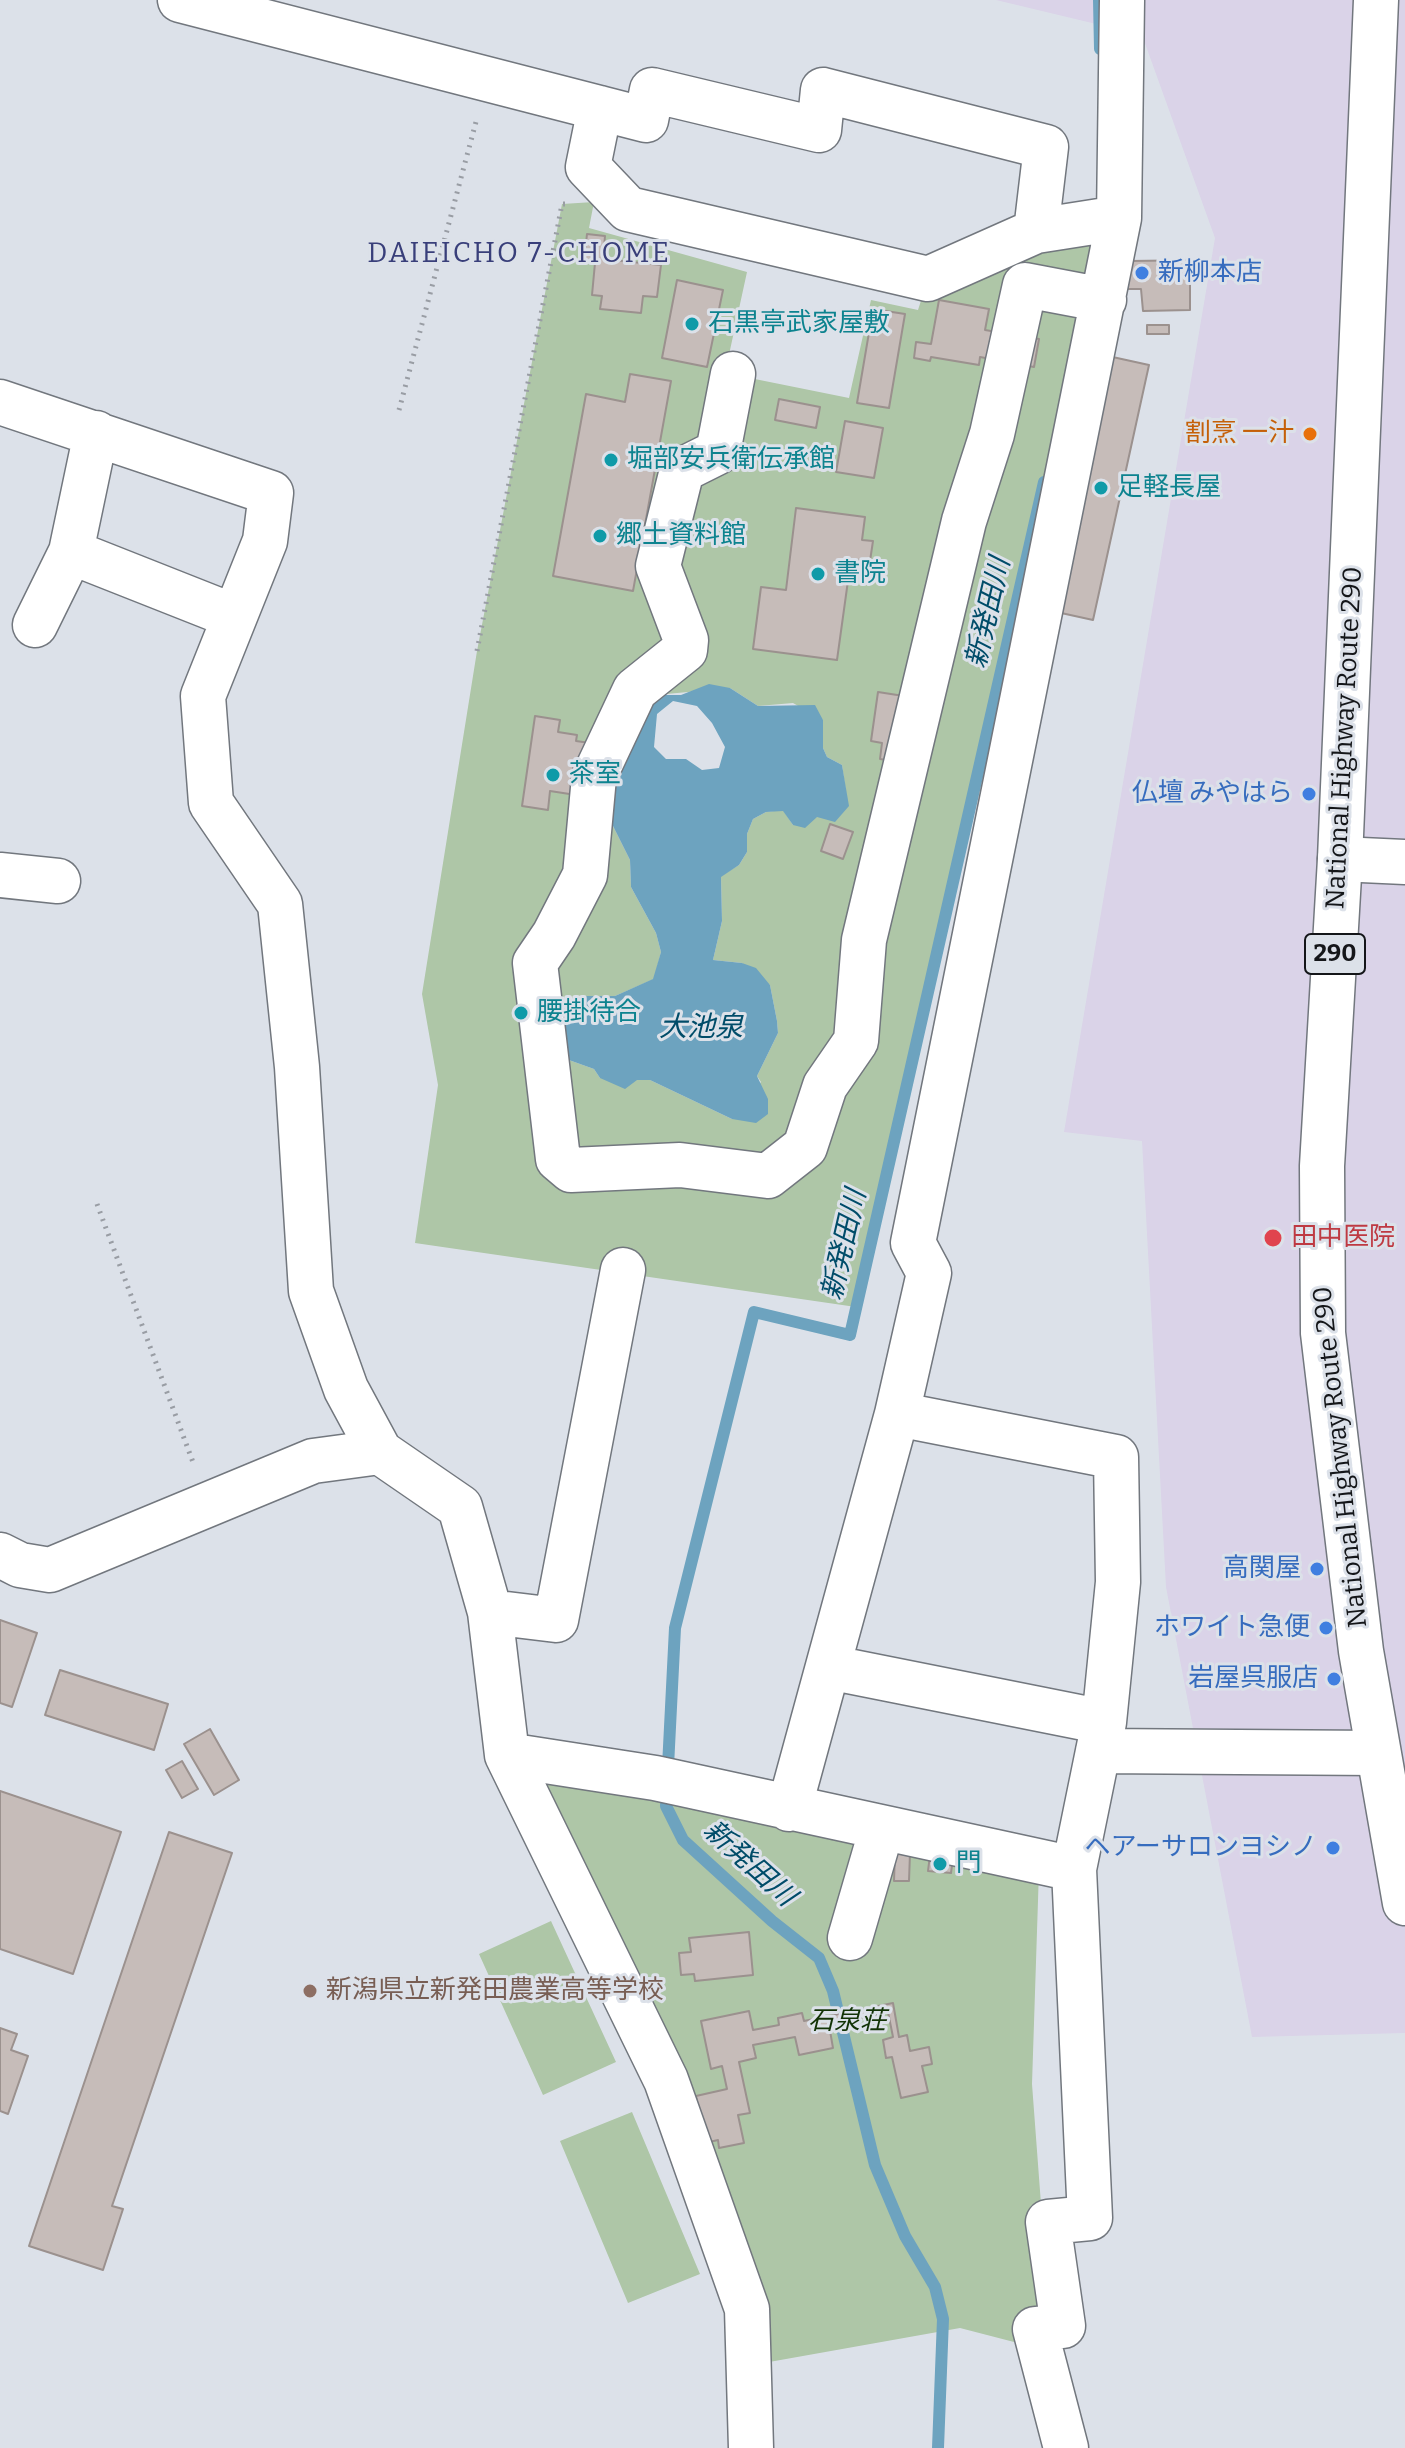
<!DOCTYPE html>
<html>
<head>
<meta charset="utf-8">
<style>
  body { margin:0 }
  canvas { display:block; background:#dce1e9 }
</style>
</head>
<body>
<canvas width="1405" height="2448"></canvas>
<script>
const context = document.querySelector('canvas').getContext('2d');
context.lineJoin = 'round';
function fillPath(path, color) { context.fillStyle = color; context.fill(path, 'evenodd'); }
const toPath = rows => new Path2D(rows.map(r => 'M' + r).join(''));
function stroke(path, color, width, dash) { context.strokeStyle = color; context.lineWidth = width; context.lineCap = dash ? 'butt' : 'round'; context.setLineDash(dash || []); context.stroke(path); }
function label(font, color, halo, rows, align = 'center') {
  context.font = font + ' Bitter,"Noto Sans JP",serif'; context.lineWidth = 6; context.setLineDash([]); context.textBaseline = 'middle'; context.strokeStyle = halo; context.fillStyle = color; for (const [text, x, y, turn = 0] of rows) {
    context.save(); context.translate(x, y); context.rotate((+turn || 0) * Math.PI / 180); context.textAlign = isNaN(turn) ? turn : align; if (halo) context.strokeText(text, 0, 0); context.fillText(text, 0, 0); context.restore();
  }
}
fillPath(toPath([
  [996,0,1405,0,1405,2033,1252,2037,1166,1587,1142,1141,1064,1132,1215,238,1142,35]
]), '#dad3e8');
fillPath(toPath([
  [594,202,589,228,747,272,725,373,849,398,871,300,918,310,928,279,1099,222,1096,253,856,1307,415,1243,438,1085,422,994,477,651,562,204],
  [730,688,758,706,793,703,823,720,823,748,827,757,842,765,848,806,793,825,783,810,766,812,753,819,747,834,747,852,739,865,721,876,722,921,713,960,742,963,770,985,777,1021,778,1033,757,1076,761,1082,732,1119,650,1080,600,1078,594,1069,555,1055,578,996,615,996,654,979,661,952,656,933,631,887,630,860,606,812,656,695],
  [515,1763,1039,1870,1032,2084,1049,2311,1014,2342,960,2328,758,2364],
  [551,1921,616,2062,543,2095,479,1954],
  [632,2112,700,2274,628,2303,560,2141]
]), '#aec6a7');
fillPath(toPath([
  [709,684,730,688,758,706,815,705,823,720,823,748,827,757,842,765,849,806,835,822,817,817,805,828,793,825,783,811,766,812,753,819,747,834,747,852,739,865,721,877,722,921,713,960,742,963,756,968,770,985,777,1021,778,1033,757,1076,768,1099,768,1114,756,1123,732,1119,650,1080,637,1080,625,1089,600,1078,594,1069,555,1055,558,1007,578,996,615,996,653,979,661,952,656,933,631,887,630,860,606,812,613,772,656,695,681,695],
  [673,701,697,706,712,723,725,747,719,768,702,770,686,759,666,759,654,747,657,714]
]), '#6da3bf');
stroke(toPath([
  [1099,0,1100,49],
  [938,2448,943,2319,935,2287,905,2236,875,2165,833,1991,819,1958,772,1921,683,1840,666,1806,675,1628,754,1312,850,1335,1044,482]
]), '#6da3bf', 12);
const building = toPath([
  [587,234,605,236,603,259,661,265,657,297,643,296,641,313,600,309,602,296,592,295,595,263,584,262,587,234],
  [1206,260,1205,280,1190,281,1190,310,1143,311,1141,289,1125,289,1130,261,1206,260],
  [677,280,723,290,707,367,662,358,677,280],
  [939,300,989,309,985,330,1039,339,1034,367,980,357,979,365,931,357,930,361,914,358,916,342,931,344,939,300],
  [873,309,905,314,889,408,857,403,873,309],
  [1147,325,1169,325,1169,334,1147,334,1147,325],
  [1108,356,1149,365,1093,620,1052,611,1108,356],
  [630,374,671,381,633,591,553,576,586,394,625,402,630,374],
  [779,399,820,407,816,428,775,420,779,399],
  [845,421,883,428,874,478,836,472,845,421],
  [796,508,865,517,862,540,873,541,870,561,851,559,837,660,753,649,761,587,786,590,796,508],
  [878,692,910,697,893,761,880,759,882,743,871,741,878,692],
  [535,716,560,720,558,732,577,735,576,741,597,744,576,795,550,791,548,810,522,806,535,716],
  [830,824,853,832,843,859,821,851,830,824],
  [0,1620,37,1633,12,1707,0,1703,0,1620],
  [60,1670,168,1704,154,1750,45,1715,60,1670],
  [210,1729,239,1780,214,1795,184,1744,210,1729],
  [182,1761,198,1789,182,1798,166,1770,182,1761],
  [0,1791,121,1832,73,1974,0,1949,0,1791],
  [169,1832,232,1853,112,2206,123,2209,103,2270,29,2246,169,1832],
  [895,1853,910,1853,909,1881,894,1881,895,1853],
  [930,1855,953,1858,951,1873,928,1871,930,1855],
  [749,1932,753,1975,695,1981,694,1974,681,1975,679,1953,691,1952,689,1938,749,1932],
  [893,2003,899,2037,907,2035,910,2051,929,2047,932,2064,922,2066,928,2092,901,2098,892,2057,886,2058,883,2040,893,2037,888,2012,829,2025,833,2048,799,2055,795,2037,753,2045,756,2058,739,2062,750,2113,738,2115,744,2143,719,2148,718,2140,705,2143,696,2096,727,2089,722,2066,711,2069,701,2021,749,2011,753,2030,779,2025,778,2018,802,2013,804,2021,893,2003],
  [0,2028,17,2034,11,2050,28,2056,8,2114,0,2111,0,2028]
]);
fillPath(building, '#c6bcb9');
stroke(building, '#9b918e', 2);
const minor = toPath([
  [180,0,646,120,652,90,819,130,823,90,1046,147,1036,231],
  [600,108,588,167,628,209,928,279,1036,231,1119,218],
  [733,374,718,452,682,470,658,566,686,640,685,650,635,690,594,777,585,875,554,935,535,963,558,1159,571,1170,680,1165,768,1176,805,1147,825,1086,856,1041,864,940,964,521,992,434,1025,285,1104,300],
  [0,402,271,493,265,541,203,696,211,803,280,904,297,1067,311,1291,346,1389,380,1452,460,1507,490,1612,507,1755,666,2080,747,2309,751,2448],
  [71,552,233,616],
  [35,625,71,552,96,433],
  [1340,859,1405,862],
  [0,875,58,881],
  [0,1555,20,1565,50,1570,313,1461,380,1452],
  [490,1612,556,1620,623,1270],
  [828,1667,1104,1722],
  [1098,1751,1378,1753],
  [507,1755,655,1778,1074,1869,1104,1722,1118,1582,1116,1457,897,1414,929,1273,913,1243,1119,218,1122,0],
  [789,1809,897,1414],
  [850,1938,882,1828],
  [1066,2448,1035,2329,1063,2326,1048,2222,1090,2218,1074,1869]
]);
const highway = toPath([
  [1376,0,1340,859,1322,1166,1323,1333,1361,1651,1405,1903]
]);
stroke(minor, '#72777e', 47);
stroke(highway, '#72777e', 47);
stroke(toPath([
  [399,410,477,118],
  [477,651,562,204,565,204],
  [97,1204,194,1465]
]), '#999da4', 5, [2, 6]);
stroke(minor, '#fff', 44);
stroke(highway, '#fff', 44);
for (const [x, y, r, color] of [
  [1142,273,8,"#3f7fe0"],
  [692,324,8,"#0f9aa8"],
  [1310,434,8,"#e8710a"],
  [611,460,8,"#0f9aa8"],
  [1101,488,8,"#0f9aa8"],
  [600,536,8,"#0f9aa8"],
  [818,574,8,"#0f9aa8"],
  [553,775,8,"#0f9aa8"],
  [1309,794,8,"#3f7fe0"],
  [521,1013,8,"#0f9aa8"],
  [1273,1238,10,"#e0444e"],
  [1317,1569,8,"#3f7fe0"],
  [1326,1628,8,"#3f7fe0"],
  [1334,1679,8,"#3f7fe0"],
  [1333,1848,8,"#3f7fe0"],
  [940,1864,8,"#0f9aa8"],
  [310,1991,8,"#8d6e63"]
]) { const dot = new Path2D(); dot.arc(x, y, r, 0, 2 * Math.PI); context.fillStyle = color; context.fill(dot); stroke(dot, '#dce1e9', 3); }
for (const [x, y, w] of [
  [1335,954,60]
]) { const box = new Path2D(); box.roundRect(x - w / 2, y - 20, w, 40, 6); context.fillStyle = '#dce1e9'; context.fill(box); stroke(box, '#141619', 2); }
label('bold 24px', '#141619', null, [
  ["290",1335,954]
]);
label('26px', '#366cbe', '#dce1e9', [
  ["新柳本店",1158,273,"left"],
  ["仏壇 みやはら",1293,794],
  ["高関屋",1301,1569],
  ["ホワイト急便",1310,1628],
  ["岩屋呉服店",1318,1679],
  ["ヘアーサロンヨシノ",1317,1848]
], 'right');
label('26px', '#0d838f', '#dce1e9', [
  ["石黒亭武家屋敷",708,324],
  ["堀部安兵衛伝承館",627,460],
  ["足軽長屋",1117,488],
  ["郷土資料館",616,536],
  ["書院",834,574],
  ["茶室",569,775],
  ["腰掛待合",537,1013],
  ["門",956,1864]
], 'left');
label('26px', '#c56008', '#dce1e9', [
  ["割烹 一汁",1294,434]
], 'right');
label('26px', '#141619', '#dce1e9', [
  ["National Highway Route 290",1345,738,-87],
  ["National Highway Route 290",1341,1457,-96]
]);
label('26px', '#be3a42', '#dce1e9', [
  ["田中医院",1291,1238]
], 'left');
label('26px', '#785e54', '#dce1e9', [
  ["新潟県立新発田農業高等学校",326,1991]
], 'left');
label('italic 26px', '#123306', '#dce1e9', [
  ["石泉荘",847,2022]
]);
context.letterSpacing = '2px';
label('28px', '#393f7a', '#dce1e9', [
  ["DAIEICHO 7-CHOME",519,254]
]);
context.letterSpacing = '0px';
label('italic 28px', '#004c69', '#dce1e9', [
  ["新発田川",989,613,-77],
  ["大池泉",701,1028],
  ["新発田川",845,1245,-77],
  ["新発田川",749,1864,42]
]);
</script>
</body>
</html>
